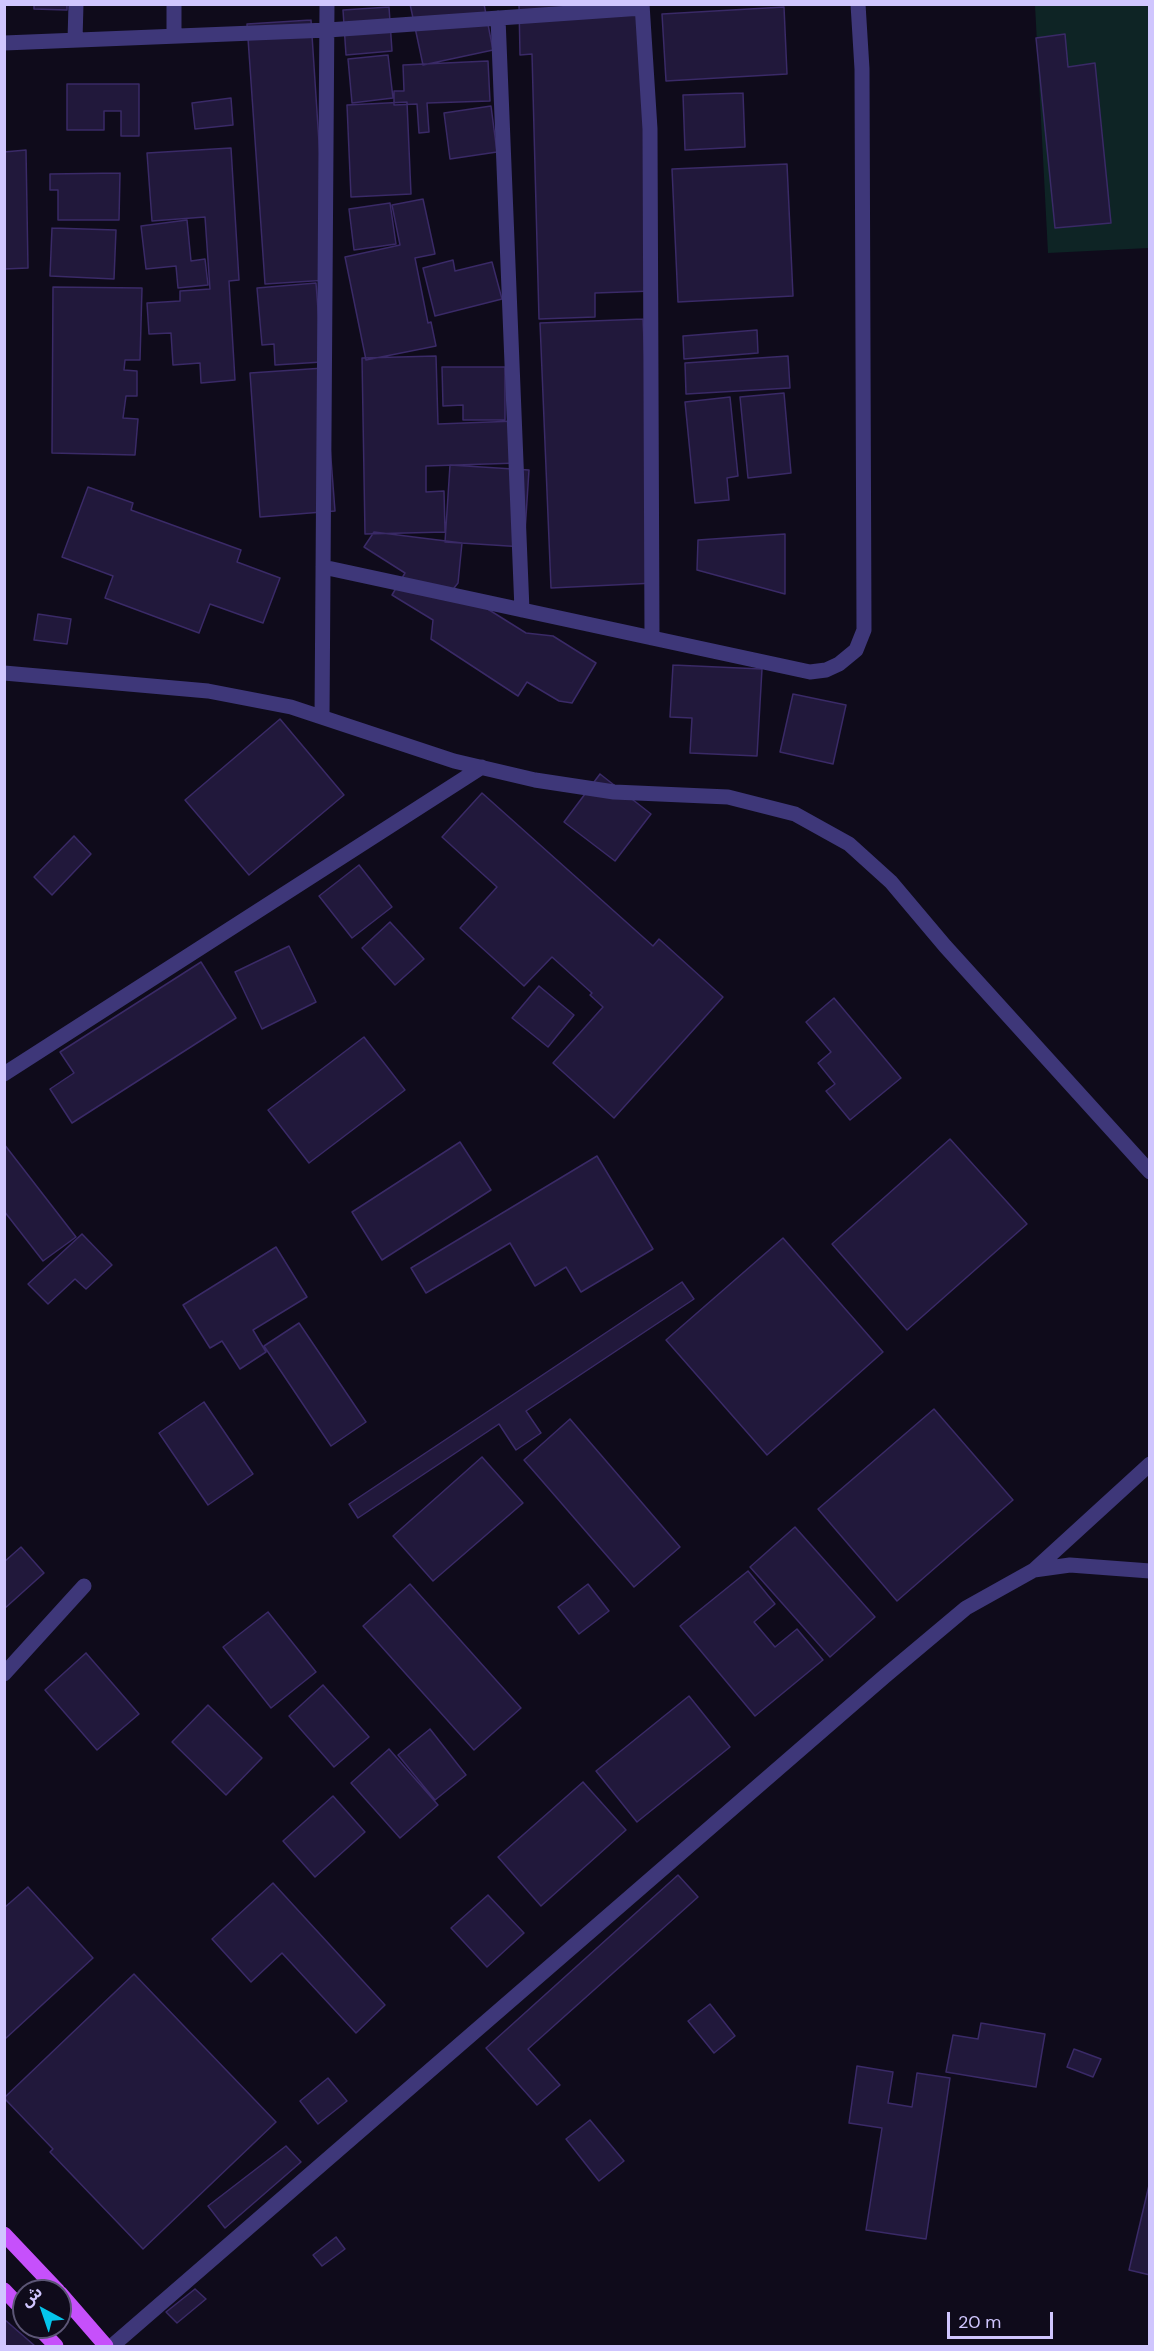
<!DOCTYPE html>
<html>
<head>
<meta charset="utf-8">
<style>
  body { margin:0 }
  #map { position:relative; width:1154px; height:2351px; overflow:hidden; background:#0f0b1b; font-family:"DM Sans","Noto Sans Arabic",sans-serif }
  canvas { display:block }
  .frame { position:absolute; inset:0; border:6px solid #d0c6fe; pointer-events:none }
  .north { position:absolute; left:12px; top:2279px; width:60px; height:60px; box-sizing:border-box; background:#0f0b1b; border:2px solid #5c5676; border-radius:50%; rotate:320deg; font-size:16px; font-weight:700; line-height:24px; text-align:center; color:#d0c6fe }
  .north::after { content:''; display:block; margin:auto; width:21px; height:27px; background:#05c5eb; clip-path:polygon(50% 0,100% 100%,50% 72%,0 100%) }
  .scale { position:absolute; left:947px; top:2312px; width:106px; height:27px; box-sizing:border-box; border:3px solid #d0c6fe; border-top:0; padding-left:8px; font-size:18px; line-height:21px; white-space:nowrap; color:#d0c6fe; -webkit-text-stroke:4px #0f0b1b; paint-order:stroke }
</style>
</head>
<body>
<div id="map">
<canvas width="1154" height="2351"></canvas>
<div class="frame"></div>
<div class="north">ش</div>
<div class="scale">20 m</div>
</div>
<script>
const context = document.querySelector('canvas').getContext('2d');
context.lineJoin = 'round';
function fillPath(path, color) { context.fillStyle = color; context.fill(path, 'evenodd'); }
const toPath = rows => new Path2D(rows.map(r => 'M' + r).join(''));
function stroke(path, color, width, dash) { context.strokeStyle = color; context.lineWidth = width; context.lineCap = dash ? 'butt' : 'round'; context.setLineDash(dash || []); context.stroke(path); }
fillPath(toPath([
  [1035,5,1149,5,1149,248,1048,253]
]), '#0e2425');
const building = toPath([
  [34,4,67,4,67,10,34,9,34,4],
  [410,4,484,4,493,50,423,65,410,4],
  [519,4,644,4,653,291,595,293,595,317,539,319,532,54,520,55,519,4],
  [389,7,392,51,346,55,343,10,389,7],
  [784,7,787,74,666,81,662,14,784,7],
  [311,20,328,280,265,284,247,24,311,20],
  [1065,34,1068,67,1095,63,1111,223,1055,228,1036,38,1065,34],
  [388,55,393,98,352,103,348,59,388,55],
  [488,61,490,101,427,103,429,132,419,133,417,104,394,105,394,91,404,91,403,65,488,61],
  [67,84,139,84,139,136,121,136,121,111,104,111,104,130,67,130,67,84],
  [743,93,745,147,685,150,683,95,743,93],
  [231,98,233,125,195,129,192,103,231,98],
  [407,102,411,194,351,197,347,105,407,102],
  [491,106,497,152,450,159,444,113,491,106],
  [231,148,239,280,229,281,235,380,201,383,200,363,173,365,171,333,149,334,147,303,180,301,180,291,210,289,205,217,152,221,147,153,231,148],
  [26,150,28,268,4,269,4,152,26,150],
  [787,164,793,296,678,302,672,169,787,164],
  [120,173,119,220,58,220,58,190,50,190,50,174,120,173],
  [423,199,435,254,415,258,428,323,431,322,436,346,366,360,345,257,400,245,392,205,423,199],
  [390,203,396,244,354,250,349,209,390,203],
  [187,220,191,261,205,259,208,285,178,288,176,266,146,269,141,226,187,220],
  [52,228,116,230,114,279,50,276,52,228],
  [453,260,455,271,492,262,502,299,435,316,423,268,453,260],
  [316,283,322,362,275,365,274,344,262,345,257,288,316,283],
  [53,287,142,288,140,360,125,360,124,370,137,371,137,396,126,396,123,418,138,419,135,455,52,453,53,287],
  [643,319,655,583,551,588,540,323,643,319],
  [757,330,758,353,684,359,683,336,757,330],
  [436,356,438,424,516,421,518,463,426,466,426,492,444,491,445,532,365,534,362,358,436,356],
  [788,356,790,388,686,394,685,363,788,356],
  [442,367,505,367,505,420,463,420,463,405,443,406,442,367],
  [324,368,335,511,260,517,250,373,324,368],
  [784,393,791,473,748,478,740,397,784,393],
  [730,397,738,476,727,478,729,500,695,503,685,402,730,397],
  [450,465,529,470,524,547,445,542,450,465],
  [88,487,133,503,131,510,241,550,237,562,280,578,263,623,210,604,199,633,105,598,113,576,62,557,88,487],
  [374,532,462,543,458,583,454,588,526,633,553,636,596,663,572,703,559,701,527,682,518,696,431,639,433,620,392,595,405,573,364,547,374,532],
  [785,534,785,594,697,570,698,540,785,534],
  [38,614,71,619,67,644,34,640,38,614],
  [673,665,762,669,757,756,690,753,692,718,670,717,673,665],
  [793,694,846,705,833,764,780,752,793,694],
  [280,719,344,795,249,875,185,800,280,719],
  [600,774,651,814,615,861,564,822,600,774],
  [482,793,653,946,659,939,723,997,614,1118,553,1063,603,1007,590,995,592,993,552,957,524,986,460,928,497,887,442,837,482,793],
  [74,836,91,854,52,895,34,877,74,836],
  [359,865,392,907,352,938,319,896,359,865],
  [390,922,424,959,395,985,362,948,390,922],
  [289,946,316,1002,262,1029,235,972,289,946],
  [201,962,236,1018,72,1123,50,1089,74,1073,60,1052,201,962],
  [539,986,574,1015,548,1047,512,1018,539,986],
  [834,998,901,1078,850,1120,826,1091,835,1084,818,1063,831,1052,806,1022,834,998],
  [364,1037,405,1090,309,1163,268,1110,364,1037],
  [950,1139,1027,1224,907,1330,832,1244,950,1139],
  [460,1142,491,1190,382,1260,352,1212,460,1142],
  [4,1144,76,1237,43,1261,4,1211,4,1144],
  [597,1156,653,1249,581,1292,566,1267,535,1286,510,1243,426,1293,411,1268,597,1156],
  [82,1234,112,1265,86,1289,75,1279,48,1304,28,1284,82,1234],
  [783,1238,883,1352,767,1455,666,1340,783,1238],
  [276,1247,307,1297,253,1330,266,1352,240,1369,222,1341,210,1348,183,1305,276,1247],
  [682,1282,694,1299,526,1411,541,1433,516,1450,499,1424,358,1518,349,1504,682,1282],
  [299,1323,366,1422,331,1446,264,1346,299,1323],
  [204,1402,253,1474,208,1505,159,1433,204,1402],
  [934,1409,1013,1500,897,1601,818,1509,934,1409],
  [570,1419,680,1547,634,1587,524,1460,570,1419],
  [482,1457,523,1503,433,1581,393,1536,482,1457],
  [795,1527,875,1617,830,1657,750,1567,795,1527],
  [21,1547,44,1573,4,1609,4,1562,21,1547],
  [748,1571,775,1604,754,1622,775,1647,797,1629,823,1660,755,1716,680,1626,748,1571],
  [410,1584,521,1708,474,1750,363,1626,410,1584],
  [588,1584,609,1611,579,1634,558,1607,588,1584],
  [268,1612,316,1672,271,1708,223,1647,268,1612],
  [86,1653,139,1714,97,1750,45,1690,86,1653],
  [323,1685,369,1737,334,1767,289,1716,323,1685],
  [689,1696,730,1747,637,1822,596,1771,689,1696],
  [208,1705,262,1758,226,1795,172,1742,208,1705],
  [430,1729,466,1775,435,1800,398,1755,430,1729],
  [389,1749,438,1805,400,1838,351,1783,389,1749],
  [583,1782,626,1830,541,1906,498,1857,583,1782],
  [333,1796,365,1832,315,1877,283,1841,333,1796],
  [678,1875,698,1897,528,2049,560,2085,537,2105,486,2048,678,1875],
  [273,1883,385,2005,356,2033,282,1953,251,1982,212,1939,273,1883],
  [28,1887,93,1958,5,2039,4,1908,28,1887],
  [488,1895,524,1933,487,1967,451,1928,488,1895],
  [134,1974,276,2122,143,2249,50,2152,53,2149,4,2098,134,1974],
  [710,2004,735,2036,714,2053,688,2021,710,2004],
  [981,2023,1045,2034,1036,2087,946,2072,953,2035,978,2039,981,2023],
  [1074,2049,1101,2059,1093,2077,1067,2067,1074,2049],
  [857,2066,893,2072,888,2103,912,2107,917,2073,950,2078,926,2239,866,2230,882,2128,849,2123,857,2066],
  [328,2078,347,2101,318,2124,300,2101,328,2078],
  [590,2120,624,2161,599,2181,566,2139,590,2120],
  [286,2146,301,2162,225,2228,208,2206,286,2146],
  [1150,2181,1150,2275,1129,2270,1150,2181],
  [336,2237,345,2249,322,2266,313,2255,336,2237],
  [195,2289,206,2299,177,2323,166,2312,195,2289],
  [4,2319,35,2346,4,2346,4,2319]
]);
fillPath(building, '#21183b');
stroke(building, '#3a2a67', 1.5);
stroke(toPath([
  [642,4,650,129,652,638],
  [498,18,522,610],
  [174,36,174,4],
  [75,40,76,4],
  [4,43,328,30,642,8],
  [323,567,810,672,826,670,839,664,856,650,864,630,862,69,858,4],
  [4,673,208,691,291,707,454,761,535,780,614,792,728,797,795,814,849,844,891,882,945,946,1150,1172],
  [322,717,327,4],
  [4,1074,482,767],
  [1034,1570,1150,1464],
  [4,1674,84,1586],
  [112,2346,885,1676,966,1608,1034,1570,1070,1565,1150,1571]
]), '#3e3779', 15);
stroke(toPath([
  [4,2234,58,2291],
  [4,2290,24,2311],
  [60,2293,106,2346],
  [38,2327,56,2346]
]), '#c650fb', 15);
</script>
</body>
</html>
